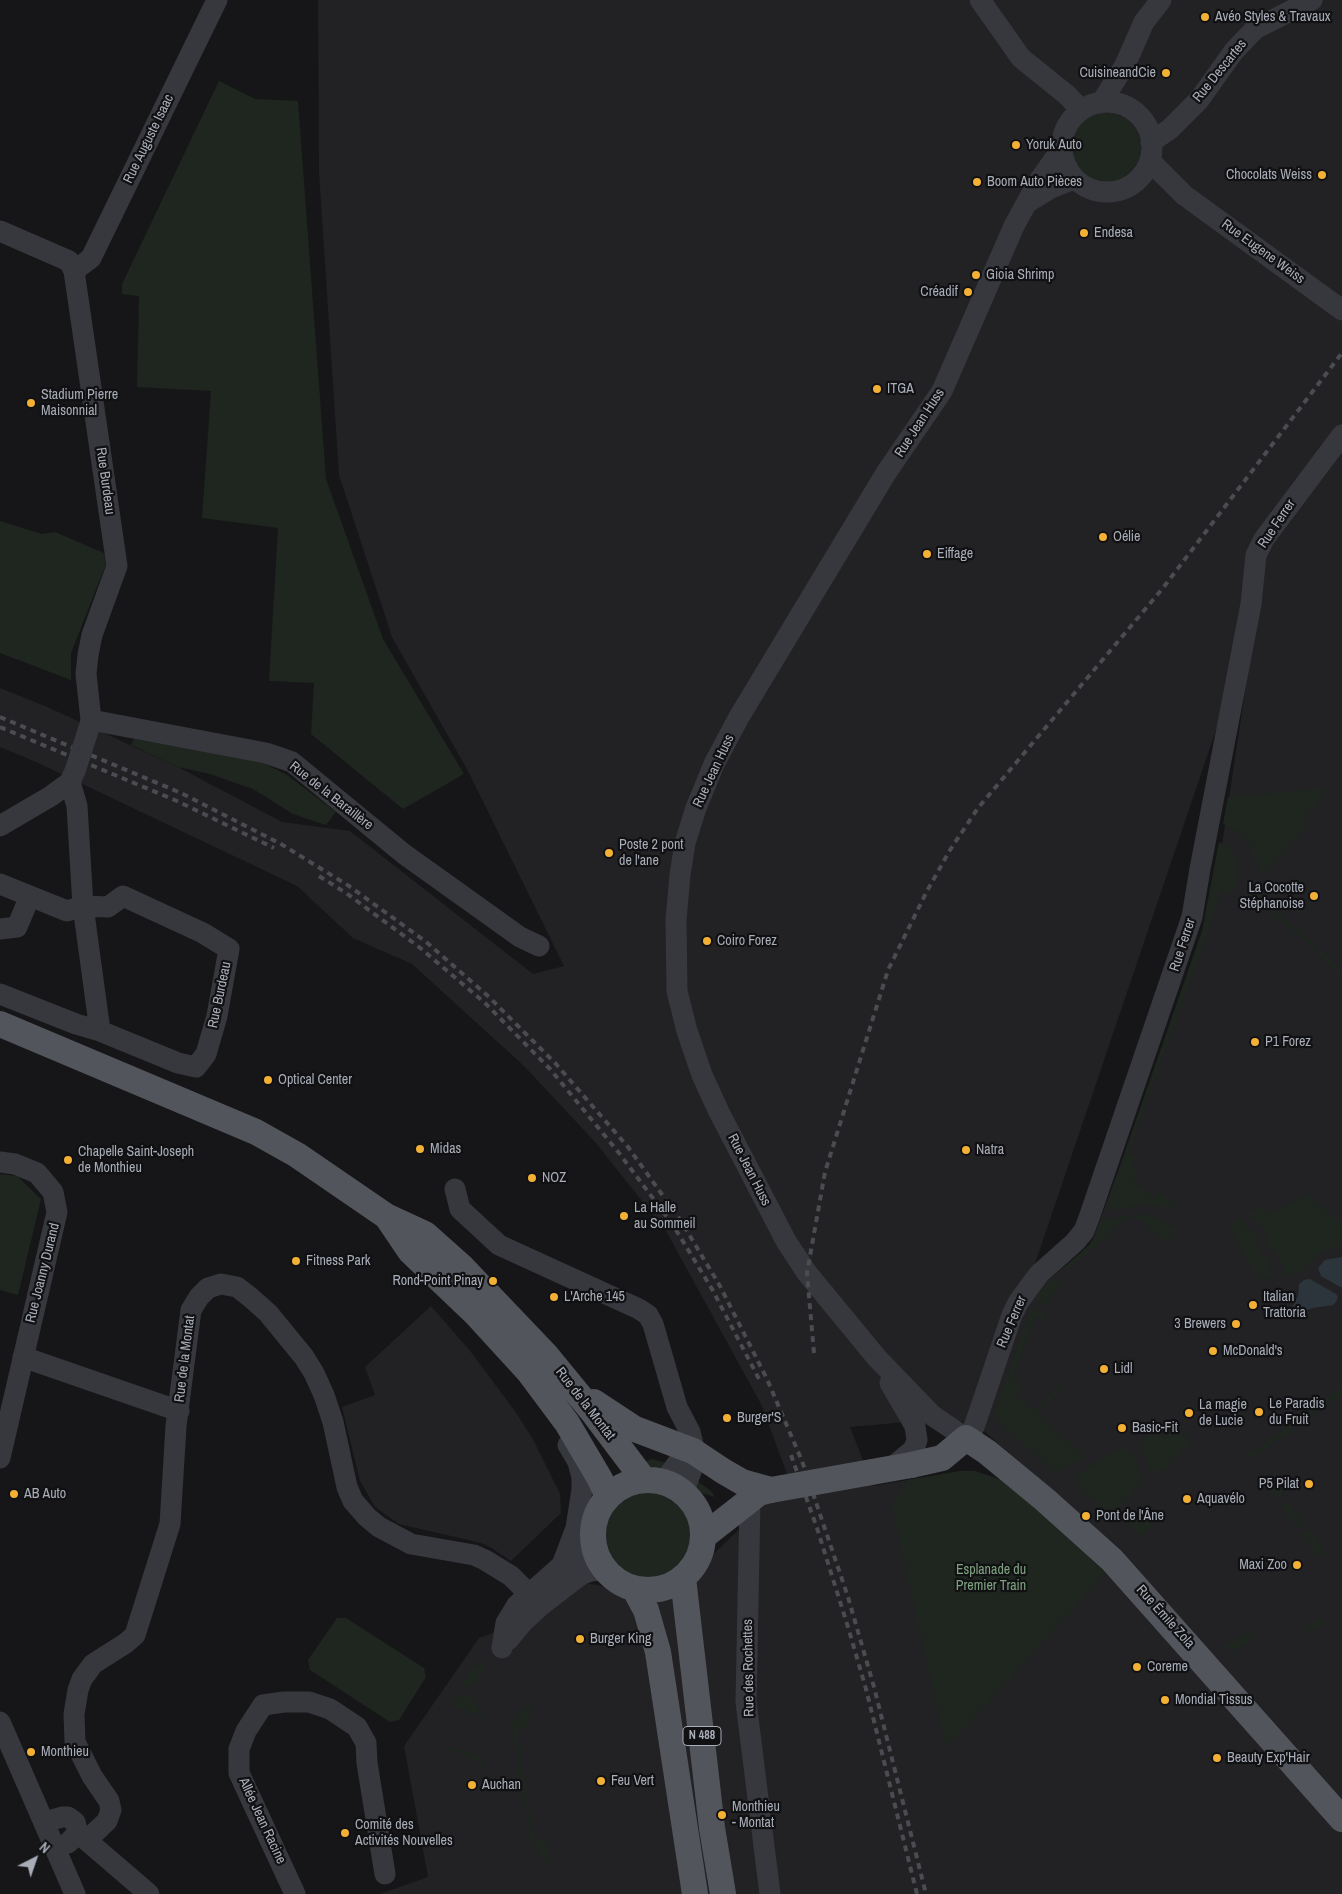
<!DOCTYPE html>
<html>
<head>
<meta charset="utf-8">
<style>
  body { margin:0 }
  #map { position:relative; width:1342px; height:1894px; overflow:hidden; background:#161618; font-family:"Archivo Narrow",sans-serif }
  canvas { display:block }
  .north { position:absolute; left:10px; top:1834px; width:50px; height:50px; -webkit-text-stroke:4px #111113; paint-order:stroke; rotate:41deg; font-size:14px; font-weight:700; line-height:20px; text-align:center; color:#a8adb8 }
  .north::after { content:''; display:block; margin:auto; width:18px; height:22px; background:#a8adb8; clip-path:polygon(50% 0,100% 100%,50% 72%,0 100%) }
</style>
</head>
<body>
<div id="map">
<canvas width="1342" height="1894"></canvas>
<div class="north">N</div>
</div>
<script>
const context = document.querySelector('canvas').getContext('2d');
context.lineJoin = 'round';
function fillPath(path, color) { context.fillStyle = color; context.fill(path, 'evenodd'); }
const toPath = rows => new Path2D(rows.map(r => 'M' + r).join(''));
function stroke(path, color, width, dash) { context.strokeStyle = color; context.lineWidth = width; context.lineCap = dash ? 'butt' : 'round'; context.setLineDash(dash || []); context.stroke(path); }
function label(font, color, halo, rows, align = 'center') {
  context.font = font + ' "Archivo Narrow",sans-serif'; context.lineWidth = 4.5; context.setLineDash([]); context.textBaseline = 'middle'; context.strokeStyle = halo; context.fillStyle = color; for (const [text, x, y, turn = 0] of rows) {
    context.save(); context.translate(x, y); context.rotate((+turn || 0) * Math.PI / 180); context.textAlign = isNaN(turn) ? turn : align; if (halo) context.strokeText(text, 0, 0); context.fillText(text, 0, 0); context.restore();
  }
}
fillPath(toPath([
  [318,0,1342,0,1342,1802,1124,1558,984,1431,953,1418,850,1427,873,1486,913,1479,1074,1536,1342,1828,1342,1894,380,1894,428,1877,404,1746,479,1638,493,1633,509,1606,557,1577,666,1599,766,1504,796,1498,761,1404,666,1231,595,1142,524,1066,412,964,353,938,297,886,36,762,0,747,0,688,45,706,178,767,282,822,350,831,533,974,564,966,468,771,392,637,339,475,319,172],
  [1258,606,1210,924,1091,1244,1022,1302],
  [431,1306,471,1352,517,1414,534,1441,560,1494,561,1513,511,1561,490,1547,481,1543,399,1524,375,1507,360,1481,342,1407,375,1395,365,1367]
]), '#222225');
fillPath(toPath([
  [219,81,255,99,298,101,326,479,383,639,464,774,403,809,311,734,314,683,269,681,278,528,202,518,211,391,137,387,139,296,122,294,122,284],
  '1070 148a35 35 0 1 1 70 0a35 35 0 1 1-70 0Z',
  [0,521,42,534,55,532,104,553,106,564,71,653,71,680,0,653],
  [134,739,258,760,287,775,336,812,326,825,293,814,253,789,210,774,178,767,131,745],
  [1325,788,1325,794,1303,818,1309,824,1262,876,1250,844,1236,830,1223,824,1228,797],
  [1219,842,1225,845,1233,853,1238,865,1238,877,1232,894,1221,890,1207,934,1128,1153,1137,1158,1131,1165,1131,1167,1138,1173,1133,1180,1153,1198,1159,1191,1173,1203,1179,1196,1178,1203,1169,1210,1151,1204,1107,1210,1105,1209,1202,931],
  [1248,886,1317,947,1314,950,1260,902,1253,910,1248,906,1246,900],
  [1320,950,1342,970,1342,975,1318,954],
  [0,1174,17,1176,41,1199,18,1295,0,1290],
  [1307,1194,1342,1225,1342,1245,1324,1251,1315,1258,1302,1271,1286,1276,1283,1270,1285,1268,1274,1249,1271,1251,1265,1241,1268,1238,1259,1221,1255,1223,1249,1213,1262,1206,1267,1215],
  [1133,1214,1149,1215,1157,1218,1174,1228,1176,1232,1166,1243,1140,1220,1132,1218,1126,1219,1069,1269,1063,1269,1089,1245,1097,1233,1101,1220],
  [1241,1217,1248,1230,1252,1228,1258,1239,1255,1242,1265,1258,1268,1257,1272,1265,1269,1267,1274,1275,1261,1283,1228,1225],
  [1053,1278,1067,1292,1066,1293,1059,1287,1048,1299,1055,1306,1054,1307,1034,1300,1038,1292],
  [1031,1309,1043,1313,1046,1318,1044,1321,1035,1317,1013,1379,1023,1385,1015,1393,1035,1412,1060,1384,1064,1387,1038,1415,1085,1457,1056,1473,993,1417],
  [1342,1386,1342,1394,1252,1459,1247,1452,1251,1449,1253,1452],
  [1180,1431,1191,1441,1163,1471,1161,1470,1158,1474,1149,1467,1151,1465,1145,1459,1147,1456,1138,1447,1148,1435,1152,1437,1157,1432,1165,1438,1172,1433,1175,1436],
  [1125,1447,1137,1459,1133,1463,1140,1469,1137,1473,1143,1479,1114,1517,1081,1490,1082,1488,1073,1479,1078,1473],
  [652,1459,656,1460,670,1464,658,1471,651,1471,639,1464],
  [960,1471,975,1471,999,1479,1024,1498,1106,1573,946,1748,892,1507,907,1480],
  [1269,1474,1284,1494,1276,1500,1260,1477],
  [696,1480,711,1491,715,1497,697,1492,694,1489],
  '606 1535a43 43 0 1 1 86 0a43 43 0 1 1-86 0Z',
  [1288,1501,1305,1523,1297,1529,1281,1506],
  [1138,1511,1149,1522,1153,1518,1156,1522,1142,1536,1128,1524],
  [1309,1529,1325,1551,1317,1557,1301,1534],
  [1322,1617,1325,1622,1305,1634,1302,1629],
  [337,1618,346,1618,424,1668,426,1677,399,1720,390,1722,310,1670,308,1660],
  [1248,1631,1253,1639,1233,1652,1224,1647],
  [485,1659,484,1669,473,1686,461,1687,461,1684,473,1668],
  [460,1696,473,1697,479,1712,489,1720,454,1705,452,1700,453,1698],
  [531,1706,532,1716,527,1717,528,1727,516,1729,534,1841,545,1840,549,1861,547,1863,540,1857,530,1837,512,1724,514,1717,525,1708],
  [435,1740,483,1759,484,1768,481,1764,435,1742]
]), '#1e261f');
fillPath(toPath([
  [1342,1257,1342,1287,1340,1287,1321,1276,1318,1268,1325,1260],
  [1310,1279,1336,1294,1338,1297,1336,1302,1333,1305,1313,1308,1295,1314,1291,1310,1298,1296,1299,1284,1304,1280]
]), '#2c353c');
stroke(toPath([
  [980,0,1021,58,1067,95,1081,110],
  '1062 147a45 45 0 1 1 90 0a45 45 0 1 1-90 0Z',
  [1101,103,1125,65,1144,22,1161,0],
  [1151,142,1170,129,1199,100,1234,51,1255,29,1312,0],
  [1061,150,1038,182,1014,226,942,391,886,473,739,717,714,764,696,808,685,843,680,875,676,920,677,991,687,1031,702,1075,719,1112,786,1241,807,1273,877,1358,933,1416,966,1438,974,1427,1012,1315,1019,1301,1039,1274,1075,1242,1084,1231,1090,1215,1192,917,1200,869,1251,604,1256,555,1264,539,1342,435],
  [1150,161,1184,195,1342,310],
  [1028,202,1051,188,1074,179],
  [0,231,69,261,74,271,117,566,92,635,88,655,86,674,91,720,89,728],
  [74,271,91,258,217,0],
  [91,720,266,753,292,762,404,854,520,937,539,946],
  [70,782,77,806,83,906,100,1031],
  [0,826,51,796,70,782,75,771],
  [0,884,67,911,83,906,108,907,123,896,203,933,229,949,217,1016,206,1054,196,1067,178,1063,100,1031,76,1024,0,994],
  [0,929,17,927,30,896],
  [0,1162,15,1164,37,1173,53,1192,57,1212,0,1458],
  [455,1189,460,1209,499,1245,639,1309,648,1315,653,1324,677,1407,690,1432,693,1444,695,1461,683,1493],
  [23,1357,179,1411],
  [890,1469,914,1449,917,1440,915,1426,890,1383],
  [659,1481,668,1476,682,1457,693,1451],
  [750,1501,746,1702,770,1894],
  [562,1565,576,1528,582,1489,582,1477,578,1462,568,1445],
  [508,1640,523,1622,539,1607,582,1574,591,1571,598,1570,610,1574],
  [502,1648,506,1623,517,1605,562,1565,577,1557,584,1550,594,1535],
  [0,1722,75,1894],
  [45,1822,62,1817,68,1817,75,1822,78,1833,68,1843],
  [78,1833,149,1894],
  [87,1840,107,1821,111,1810,109,1801,92,1776,75,1742,74,1714,78,1690,82,1679,93,1664,126,1643,135,1635,170,1524,176,1426,191,1310,199,1297,208,1288,221,1284,237,1287,250,1297,268,1313,304,1357,314,1373,324,1395,333,1422,347,1487,353,1501,367,1517,379,1527,411,1544,474,1555,485,1560,511,1576,529,1594],
  [295,1894,239,1773,239,1749,246,1731,263,1705,284,1702,309,1702,330,1709,357,1727,366,1743,367,1763,385,1874]
]), '#37383d', 21);
stroke(toPath([
  [0,1024,256,1132,297,1155,386,1216,425,1234,462,1267,546,1355,592,1411,644,1480],
  [387,1217,410,1251,475,1313,529,1372,567,1423,600,1479,608,1497],
  [594,1402,635,1429,693,1451,723,1471,742,1482,771,1490],
  [911,1465,942,1458,966,1438,987,1452,1044,1499,1112,1560,1342,1819],
  '593 1535a55 55 0 1 1 110 0a55 55 0 1 1-110 0Z',
  [704,1536,759,1493,771,1490],
  [683,1578,712,1828,723,1894],
  [634,1588,646,1610,658,1652,695,1894]
]), '#53555c', 26);
stroke(toPath([
  [0,717,181,793,281,844,349,886,425,941,489,997,556,1064,628,1147,681,1221,720,1286,767,1379,802,1461,848,1597,874,1687,926,1894],
  [0,727,177,801,274,848],
  [319,876,346,893,419,947,485,1003,550,1069,619,1153,673,1225,712,1289,760,1381],
  [814,1353,807,1273,825,1172,888,970,927,891,950,850,978,808,1163,588,1342,353],
  [791,1455,817,1528,848,1627,866,1689,917,1894]
]), '#4a4c52', 4, [6, 5]);
stroke(toPath([
  [75,771,89,728]
]), '#37383d', 21);
stroke(toPath([
  [771,1490,911,1465]
]), '#53555c', 26);
for (const [x, y, r, color] of [
  [1205,17,5,"#f2b134"],
  [1166,73,5,"#f2b134"],
  [1016,145,5,"#f2b134"],
  [1322,175,5,"#f2b134"],
  [977,182,5,"#f2b134"],
  [1084,233,5,"#f2b134"],
  [976,275,5,"#f2b134"],
  [968,292,5,"#f2b134"],
  [877,389,5,"#f2b134"],
  [31,403,5,"#f2b134"],
  [1103,537,5,"#f2b134"],
  [927,554,5,"#f2b134"],
  [609,853,5,"#f2b134"],
  [1314,896,5,"#f2b134"],
  [707,941,5,"#f2b134"],
  [1255,1042,5,"#f2b134"],
  [268,1080,5,"#f2b134"],
  [420,1149,5,"#f2b134"],
  [966,1150,5,"#f2b134"],
  [68,1160,5,"#f2b134"],
  [532,1178,5,"#f2b134"],
  [624,1216,5,"#f2b134"],
  [296,1261,5,"#f2b134"],
  [493,1281,5,"#f2b134"],
  [554,1297,5,"#f2b134"],
  [1253,1305,5,"#f2b134"],
  [1236,1324,5,"#f2b134"],
  [1213,1351,5,"#f2b134"],
  [1104,1369,5,"#f2b134"],
  [1259,1412,5,"#f2b134"],
  [1189,1413,5,"#f2b134"],
  [727,1418,5,"#f2b134"],
  [1122,1428,5,"#f2b134"],
  [1309,1484,5,"#f2b134"],
  [14,1494,5,"#f2b134"],
  [1187,1499,5,"#f2b134"],
  [1086,1516,5,"#f2b134"],
  [1297,1565,5,"#f2b134"],
  [580,1639,5,"#f2b134"],
  [1137,1667,5,"#f2b134"],
  [1165,1700,5,"#f2b134"],
  [31,1752,5,"#f2b134"],
  [1217,1758,5,"#f2b134"],
  [601,1781,5,"#f2b134"],
  [472,1785,5,"#f2b134"],
  [722,1815,5,"#f2b134"],
  [345,1833,5,"#f2b134"]
]) { const dot = new Path2D(); dot.arc(x, y, r, 0, 2 * Math.PI); context.fillStyle = color; context.fill(dot); stroke(dot, '#111113', 2); }
for (const [x, y, w] of [
  [702,1736,38]
]) { const box = new Path2D(); box.roundRect(x - w / 2, y - 9.5, w, 19, 4); context.fillStyle = '#111113'; context.fill(box); stroke(box, '#a8adb8', 1); }
label('bold 12px', '#a8adb8', null, [
  ["N 488",702,1736]
]);
label('14px', '#a8adb8', '#111113', [
  ["Avéo Styles & Travaux",1215,17],
  ["CuisineandCie",1156,73,"right"],
  ["Yoruk Auto",1026,145],
  ["Chocolats Weiss",1312,175,"right"],
  ["Boom Auto Pièces",987,182],
  ["Endesa",1094,233],
  ["Gioia Shrimp",986,275],
  ["Créadif",958,292,"right"],
  ["ITGA",887,389],
  ["Stadium Pierre",41,395],
  ["Maisonnial",41,411],
  ["Oélie",1113,537],
  ["Eiffage",937,554],
  ["Poste 2 pont",619,845],
  ["de l'ane",619,861],
  ["La Cocotte",1304,888,"right"],
  ["Stéphanoise",1304,904,"right"],
  ["Coiro Forez",717,941],
  ["P1 Forez",1265,1042],
  ["Optical Center",278,1080],
  ["Midas",430,1149],
  ["Natra",976,1150],
  ["Chapelle Saint-Joseph",78,1152],
  ["de Monthieu",78,1168],
  ["NOZ",542,1178],
  ["La Halle",634,1208],
  ["au Sommeil",634,1224],
  ["Fitness Park",306,1261],
  ["Rond-Point Pinay",483,1281,"right"],
  ["L'Arche 145",564,1297],
  ["Italian",1263,1297],
  ["Trattoria",1263,1313],
  ["3 Brewers",1226,1324,"right"],
  ["McDonald's",1223,1351],
  ["Lidl",1114,1369],
  ["Le Paradis",1269,1404],
  ["du Fruit",1269,1420],
  ["La magie",1199,1405],
  ["de Lucie",1199,1421],
  ["Burger'S",737,1418],
  ["Basic-Fit",1132,1428],
  ["P5 Pilat",1299,1484,"right"],
  ["AB Auto",24,1494],
  ["Aquavélo",1197,1499],
  ["Pont de l'Âne",1096,1516],
  ["Maxi Zoo",1287,1565,"right"],
  ["Burger King",590,1639],
  ["Coreme",1147,1667],
  ["Mondial Tissus",1175,1700],
  ["Monthieu",41,1752],
  ["Beauty Exp'Hair",1227,1758],
  ["Feu Vert",611,1781],
  ["Auchan",482,1785],
  ["Monthieu",732,1807],
  ["- Montat",732,1823],
  ["Comité des",355,1825],
  ["Activités Nouvelles",355,1841]
], 'left');
label('14px', '#a8adb8', '#111113', [
  ["Rue Descartes",1220,71,-51],
  ["Rue Auguste Isaac",149,139,-64],
  ["Rue Eugene Weiss",1263,252,36],
  ["Rue Jean Huss",920,423,-57],
  ["Rue Burdeau",105,481,82],
  ["Rue Ferrer",1277,524,-56],
  ["Rue Jean Huss",714,771,-65],
  ["Rue de la Baraillère",331,796,38],
  ["Rue Ferrer",1183,945,-72],
  ["Rue Burdeau",220,995,-78],
  ["Rue Jean Huss",749,1170,63],
  ["Rue Joanny Durand",43,1273,-76],
  ["Rue Ferrer",1012,1322,-67],
  ["Rue de la Montat",185,1359,-83],
  ["Rue de la Montat",585,1404,52],
  ["Rue Émile Zola",1165,1617,48],
  ["Rue des Rochettes",749,1668,-91],
  ["Allée Jean Racine",262,1821,65]
]);
label('14px', '#7fa381', '#111113', [
  ["Esplanade du",991,1570],
  ["Premier Train",991,1586]
]);
</script>
</body>
</html>
